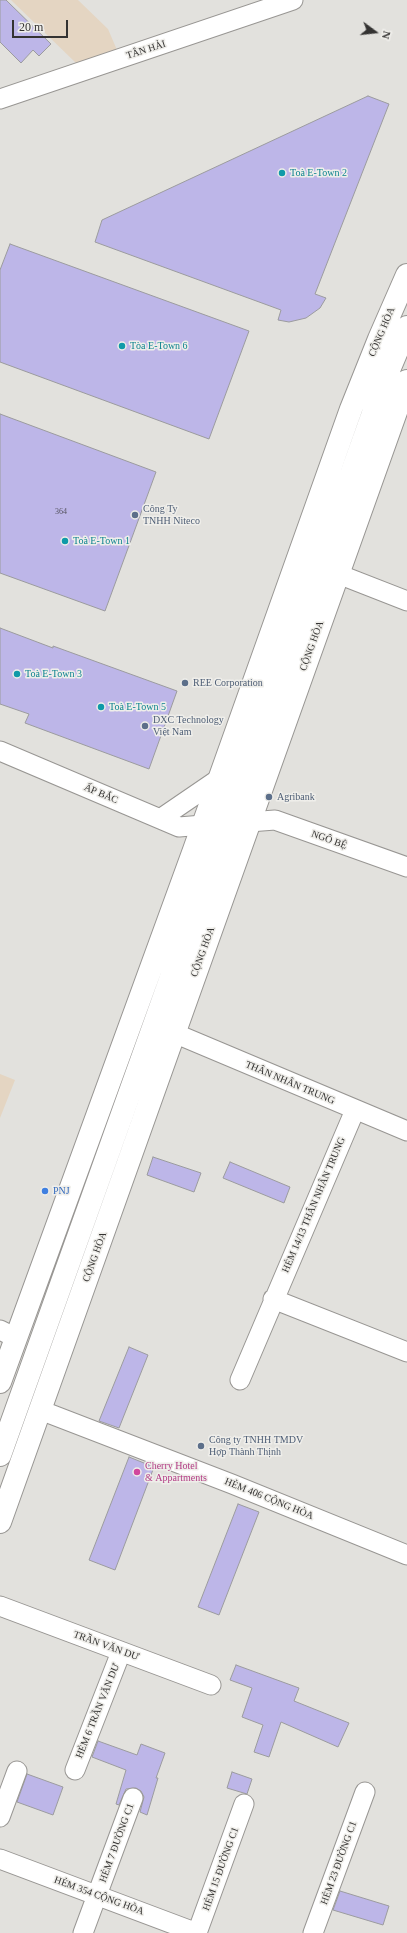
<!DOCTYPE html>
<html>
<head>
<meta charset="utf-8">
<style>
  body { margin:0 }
  #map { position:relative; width:407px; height:1933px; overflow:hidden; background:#e2e1dd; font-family:"Times New Roman",serif }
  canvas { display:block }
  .north { position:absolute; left:355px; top:12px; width:40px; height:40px; -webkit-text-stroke:3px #efeeea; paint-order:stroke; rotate:105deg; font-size:11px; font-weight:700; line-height:16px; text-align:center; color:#343332 }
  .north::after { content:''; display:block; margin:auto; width:14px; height:18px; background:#343332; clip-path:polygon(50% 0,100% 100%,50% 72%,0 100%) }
  .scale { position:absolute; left:12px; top:20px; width:56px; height:18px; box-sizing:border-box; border:2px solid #343332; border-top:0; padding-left:5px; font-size:12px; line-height:14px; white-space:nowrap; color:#343332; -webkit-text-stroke:3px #efeeea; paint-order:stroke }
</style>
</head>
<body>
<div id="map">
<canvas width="407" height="1933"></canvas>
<div class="north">N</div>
<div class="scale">20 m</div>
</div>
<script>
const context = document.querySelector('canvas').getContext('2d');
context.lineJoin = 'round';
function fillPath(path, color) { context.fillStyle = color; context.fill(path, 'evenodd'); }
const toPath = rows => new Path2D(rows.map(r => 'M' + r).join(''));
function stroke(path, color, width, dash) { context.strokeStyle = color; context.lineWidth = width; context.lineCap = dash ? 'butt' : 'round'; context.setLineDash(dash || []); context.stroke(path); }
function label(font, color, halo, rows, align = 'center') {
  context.font = font + ' "Times New Roman",serif'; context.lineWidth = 3; context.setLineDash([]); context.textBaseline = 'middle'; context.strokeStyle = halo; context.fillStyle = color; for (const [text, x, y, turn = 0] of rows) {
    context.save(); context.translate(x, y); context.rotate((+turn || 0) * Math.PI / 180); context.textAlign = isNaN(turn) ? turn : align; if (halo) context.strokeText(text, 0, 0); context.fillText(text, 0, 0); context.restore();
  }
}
fillPath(toPath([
  [11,0,78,0,108,29,117,50,77,64],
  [0,1074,15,1080,0,1118]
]), '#e4d5c2');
const building = toPath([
  [0,0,6,0,51,44,39,56,33,50,21,63,0,42,0,0],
  [368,96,389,104,315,294,326,298,320,308,306,318,289,322,278,320,281,310,95,242,102,220,368,96],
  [10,244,249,331,209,439,0,362,0,270,10,244],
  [0,414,156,472,105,611,0,573,0,414],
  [0,628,53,648,53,646,177,691,149,769,25,723,29,714,0,704,0,628],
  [153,1157,201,1173,194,1192,147,1175,153,1157],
  [230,1162,290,1187,284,1203,223,1178,230,1162],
  [129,1347,148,1355,119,1428,99,1421,129,1347],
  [129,1457,154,1467,115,1570,89,1560,129,1457],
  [238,1504,259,1512,219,1615,198,1607,238,1504],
  [236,1665,299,1688,294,1701,349,1723,338,1747,281,1722,269,1757,254,1752,263,1725,242,1717,252,1688,230,1680,236,1665],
  [98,1741,137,1755,141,1744,165,1753,156,1778,158,1778,147,1815,140,1812,144,1797,141,1791,136,1788,126,1789,119,1805,116,1804,126,1770,92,1757,98,1741],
  [232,1772,252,1779,247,1794,227,1788,232,1772],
  [27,1774,63,1787,53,1815,17,1802,27,1774],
  [340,1891,389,1906,383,1925,333,1910,340,1891]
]);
fillPath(building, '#bdb6e8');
stroke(building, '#9b9b9e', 1);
const minor = toPath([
  [0,99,293,0],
  [338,574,407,601],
  [0,751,179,827,203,825],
  [160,819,220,778],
  [249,822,275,820,407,867],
  [174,1033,407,1131],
  [273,1299,407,1352],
  [0,1330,16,1338],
  [240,1380,355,1110],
  [40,1410,232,1484,407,1555],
  [0,1606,211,1685],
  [75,1770,121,1652],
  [0,1817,17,1771],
  [0,1859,197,1933],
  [83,1933,133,1798],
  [197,1933,244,1804],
  [313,1933,365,1792]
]);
const major = toPath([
  [0,1382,194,850,351,409,379,339,407,275],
  [0,1455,386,377,407,327],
  [0,1522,407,381]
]);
stroke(minor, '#989693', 21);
stroke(major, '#989693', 24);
stroke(minor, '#fff', 19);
stroke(major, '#fff', 22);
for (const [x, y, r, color] of [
  [282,173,4,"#0f9aa8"],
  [122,346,4,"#0f9aa8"],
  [135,515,4,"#5c6f8a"],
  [65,541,4,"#0f9aa8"],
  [17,674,4,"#0f9aa8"],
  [185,683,4,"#5c6f8a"],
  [101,707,4,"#0f9aa8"],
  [145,726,4,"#5c6f8a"],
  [269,797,4,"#5c6f8a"],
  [45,1191,4,"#3f7fe0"],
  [201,1446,4,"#5c6f8a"],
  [137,1472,4,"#d1479c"]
]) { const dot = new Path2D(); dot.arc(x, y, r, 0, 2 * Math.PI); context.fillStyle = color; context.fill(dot); stroke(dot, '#efeeea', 1.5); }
label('8px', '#565460', null, [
  ["364",61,512]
]);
label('10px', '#343332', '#efeeea', [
  ["TÂN HẢI",146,50,-18],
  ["CỘNG HÒA",382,332,-67],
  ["CỘNG HÒA",312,646,-70],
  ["ẤP BẮC",101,794,23],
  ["NGÔ BỆ",329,840,20],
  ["CỘNG HÒA",203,952,-70],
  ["THÂN NHÂN TRUNG",290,1083,23],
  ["HẺM 14/13 THÂN NHÂN TRUNG",314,1205,-67],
  ["CỘNG HÒA",95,1257,-70],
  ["HẺM 406 CỘNG HÒA",269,1499,22],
  ["TRẦN VĂN DƯ",106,1646,20],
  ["HẺM 6 TRẦN VĂN DƯ",98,1711,-68],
  ["HẺM 7 ĐƯỜNG C1",117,1843,-70],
  ["HẺM 23 ĐƯỜNG C1",339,1863,-70],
  ["HẺM 15 ĐƯỜNG C1",221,1869,-70],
  ["HẺM 354 CỘNG HÒA",99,1896,20]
]);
label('10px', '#0d838f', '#efeeea', [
  ["Toà E-Town 2",290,173],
  ["Tòa E-Town 6",130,346],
  ["Toà E-Town 1",73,541],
  ["Toà E-Town 3",25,674],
  ["Toà E-Town 5",109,707]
], 'left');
label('10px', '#4e5e75', '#efeeea', [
  ["Công Ty",143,509],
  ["TNHH Niteco",143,521],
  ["REE Corporation",193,683],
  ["DXC Technology",153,720],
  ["Việt Nam",153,732],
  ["Agribank",277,797],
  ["Công ty TNHH TMDV",209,1440],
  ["Hợp Thành Thịnh",209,1452]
], 'left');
label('10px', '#366cbe', '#efeeea', [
  ["PNJ",53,1191]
], 'left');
label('10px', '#b23c85', '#efeeea', [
  ["Cherry Hotel",145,1466],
  ["& Appartments",145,1478]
], 'left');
</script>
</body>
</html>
